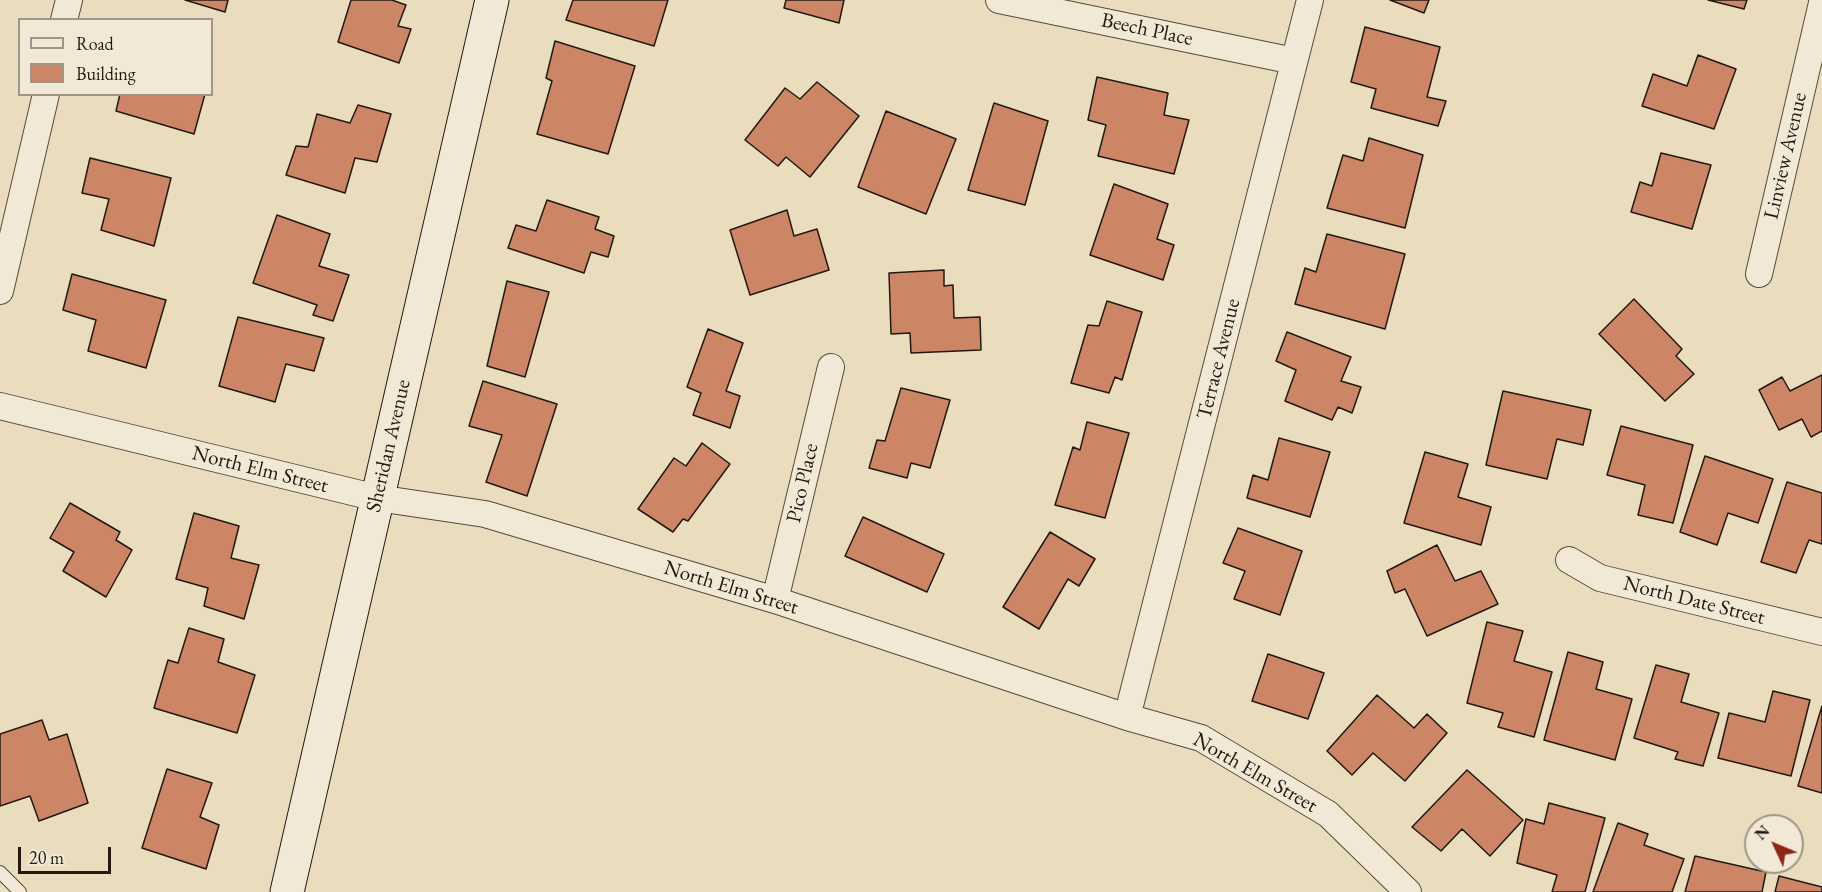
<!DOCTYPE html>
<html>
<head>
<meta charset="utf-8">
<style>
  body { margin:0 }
  #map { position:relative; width:1822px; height:892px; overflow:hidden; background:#eaddbe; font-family:"EB Garamond",serif }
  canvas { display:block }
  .legend { position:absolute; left:18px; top:18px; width:195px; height:78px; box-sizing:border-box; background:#f1e9d5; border:2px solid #9f9687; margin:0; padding:8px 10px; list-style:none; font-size:18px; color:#231911 }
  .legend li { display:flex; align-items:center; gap:12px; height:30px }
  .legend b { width:30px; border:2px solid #9f9687 }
  .north { position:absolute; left:1744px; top:814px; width:60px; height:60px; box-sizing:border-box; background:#f1e9d5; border:2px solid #9f9687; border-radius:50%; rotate:314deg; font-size:16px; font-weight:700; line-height:24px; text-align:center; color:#231911 }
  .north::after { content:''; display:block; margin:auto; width:21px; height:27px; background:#8f2418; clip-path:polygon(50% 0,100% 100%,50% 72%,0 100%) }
  .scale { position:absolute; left:18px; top:847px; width:93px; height:27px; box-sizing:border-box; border:3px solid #231911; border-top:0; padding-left:8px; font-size:18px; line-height:21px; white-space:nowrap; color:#231911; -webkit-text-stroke:4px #f1e9d5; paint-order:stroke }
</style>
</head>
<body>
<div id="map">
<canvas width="1822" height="892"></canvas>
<ul class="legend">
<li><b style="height:8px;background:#f1e9d5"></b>Road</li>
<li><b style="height:16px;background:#cc8665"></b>Building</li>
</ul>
<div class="north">N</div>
<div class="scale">20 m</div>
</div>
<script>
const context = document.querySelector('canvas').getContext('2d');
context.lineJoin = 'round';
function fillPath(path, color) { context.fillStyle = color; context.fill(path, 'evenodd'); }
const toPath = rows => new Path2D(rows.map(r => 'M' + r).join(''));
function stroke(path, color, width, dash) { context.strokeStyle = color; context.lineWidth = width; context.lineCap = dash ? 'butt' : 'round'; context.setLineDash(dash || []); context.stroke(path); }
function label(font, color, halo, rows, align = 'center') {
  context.font = font + ' "EB Garamond",serif'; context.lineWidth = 6; context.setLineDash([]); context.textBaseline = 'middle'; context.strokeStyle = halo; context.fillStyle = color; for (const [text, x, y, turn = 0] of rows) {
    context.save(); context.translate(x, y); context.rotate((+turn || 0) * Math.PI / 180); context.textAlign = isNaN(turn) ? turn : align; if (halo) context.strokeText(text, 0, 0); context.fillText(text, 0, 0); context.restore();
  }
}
const building = toPath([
  [185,0,228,0,225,12,185,0],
  [351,0,392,0,406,5,398,26,411,29,399,63,338,42,351,0],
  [573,0,668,0,654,46,566,20,573,0],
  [786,0,844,0,839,23,784,8,786,0],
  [1390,0,1429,0,1424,13,1390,0],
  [1708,0,1747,0,1744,9,1708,0],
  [1365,27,1440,47,1427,97,1446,101,1438,126,1371,108,1376,89,1351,82,1365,27],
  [555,41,635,66,608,154,537,134,552,81,546,78,555,41],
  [1698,55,1736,69,1714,129,1642,106,1653,74,1687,86,1698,55],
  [1097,77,1168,93,1164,115,1189,120,1174,174,1098,156,1106,125,1088,120,1097,77],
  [817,82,859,116,810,177,786,157,778,166,745,140,785,88,800,99,817,82],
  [120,94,205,94,194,134,116,111,120,94],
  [994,103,1048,121,1025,205,968,190,994,103],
  [358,105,391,114,377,162,355,158,345,193,286,175,296,146,308,147,317,114,350,123,358,105],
  [886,111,956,139,926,214,858,187,886,111],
  [1369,138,1423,155,1405,228,1327,208,1343,155,1363,161,1369,138],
  [1661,153,1711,165,1692,229,1631,212,1640,182,1652,186,1661,153],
  [90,158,171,178,154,246,101,230,109,199,82,193,90,158],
  [1114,184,1168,204,1157,239,1174,245,1163,280,1090,255,1114,184],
  [547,200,599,217,595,229,614,236,608,257,591,252,584,273,508,248,516,225,536,231,547,200],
  [787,210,794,236,817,229,829,270,750,295,730,230,787,210],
  [277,215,330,234,319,266,349,275,333,321,313,315,317,305,253,283,277,215],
  [1327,234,1405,254,1385,329,1295,304,1305,268,1316,272,1327,234],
  [944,270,944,286,953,285,954,318,980,317,981,350,911,353,910,333,891,334,889,273,944,270],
  [72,274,166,300,146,368,88,351,96,320,63,310,72,274],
  [507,281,549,292,525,377,487,366,507,281],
  [1634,299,1682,349,1676,356,1694,374,1665,401,1599,334,1634,299],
  [1107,301,1142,312,1122,380,1115,377,1109,393,1071,383,1088,325,1099,326,1107,301],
  [238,317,324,338,314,371,286,364,275,402,219,386,238,317],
  [708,329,743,343,726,391,740,396,730,428,693,415,701,393,687,387,708,329],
  [1287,332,1351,357,1341,381,1361,387,1352,413,1338,407,1332,420,1285,401,1296,370,1276,361,1287,332],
  [1822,375,1822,431,1811,437,1802,419,1779,430,1759,390,1782,377,1790,391,1822,375],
  [483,381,557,404,527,496,486,482,502,435,469,426,483,381],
  [901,388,950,400,930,468,911,463,907,478,869,468,877,440,885,441,901,388],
  [1503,391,1591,410,1583,445,1557,439,1547,479,1486,465,1503,391],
  [1087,422,1129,433,1105,518,1055,505,1073,447,1080,450,1087,422],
  [1621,426,1693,445,1673,523,1638,515,1645,485,1607,475,1621,426],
  [1279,438,1330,452,1310,517,1247,498,1253,475,1268,480,1279,438],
  [702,443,730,464,688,521,683,519,673,532,638,509,674,458,686,466,702,443],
  [1425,452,1468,464,1458,497,1491,507,1481,545,1404,523,1425,452],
  [1705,456,1773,479,1758,523,1728,513,1717,545,1680,532,1705,456],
  [1787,482,1822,493,1822,544,1809,540,1796,573,1761,562,1787,482],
  [70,503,120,532,116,540,132,550,106,597,63,571,74,552,50,538,70,503],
  [194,513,239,526,231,558,259,565,244,619,204,606,208,588,176,579,194,513],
  [863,517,944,554,927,592,845,556,863,517],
  [1238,528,1302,551,1280,615,1234,599,1245,571,1223,563,1238,528],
  [1050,532,1095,559,1079,586,1068,579,1039,629,1003,607,1050,532],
  [1437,545,1455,581,1481,571,1498,604,1427,636,1405,589,1395,593,1387,571,1437,545],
  [1487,622,1523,631,1514,661,1552,672,1534,737,1498,727,1503,713,1467,703,1487,622],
  [189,628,224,639,218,662,255,675,237,733,154,708,168,660,178,663,189,628],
  [1568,652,1603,662,1596,689,1632,699,1615,760,1544,740,1568,652],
  [1268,654,1324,673,1308,719,1252,701,1268,654],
  [1656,665,1689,674,1681,702,1719,713,1703,766,1675,759,1678,752,1634,738,1656,665],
  [1773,691,1810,700,1791,776,1718,758,1729,713,1765,722,1773,691],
  [1377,695,1414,728,1427,714,1447,733,1405,781,1373,753,1352,775,1327,751,1377,695],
  [1822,706,1822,793,1798,786,1822,706],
  [42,720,49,740,67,734,88,803,39,821,30,796,0,806,0,734,42,720],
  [167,769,212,783,200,817,219,825,206,869,142,848,167,769],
  [1467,770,1523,820,1490,856,1462,829,1441,851,1412,827,1467,770],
  [1549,803,1605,818,1585,892,1552,892,1557,875,1517,863,1526,819,1544,824,1549,803],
  [1618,823,1648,834,1644,845,1684,859,1672,892,1593,892,1618,823],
  [1695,856,1766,872,1762,892,1685,892,1695,856],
  [1779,876,1822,887,1822,892,1775,892,1779,876]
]);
fillPath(building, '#cc8665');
stroke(building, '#231911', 1.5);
const lane = toPath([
  [0,872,20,892]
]);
const street = toPath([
  [999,0,1294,61],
  [64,20,69,0],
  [1759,274,1822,3],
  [0,291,46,94],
  [0,406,377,498,485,514,775,600,1127,717,1201,738,1328,814,1408,892],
  [1569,560,1600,578,1822,632],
  [775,600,831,367],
  [1127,717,1310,0]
]);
const secondary = toPath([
  [287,892,492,0]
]);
stroke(lane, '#554a3c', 14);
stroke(street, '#554a3c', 28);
stroke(secondary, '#231911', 35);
stroke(lane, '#f1e9d5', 12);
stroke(street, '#f1e9d5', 26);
stroke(secondary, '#f1e9d5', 33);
label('21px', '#231911', '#f1e9d5', [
  ["Beech Place",1147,30,12],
  ["Linview Avenue",1786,156,-77],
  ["Terrace Avenue",1219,359,-76],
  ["Sheridan Avenue",389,446,-77],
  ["North Elm Street",260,470,14],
  ["Pico Place",803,483,-77],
  ["North Elm Street",731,588,17],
  ["North Date Street",1694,601,14],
  ["North Elm Street",1255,773,30]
]);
</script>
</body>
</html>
